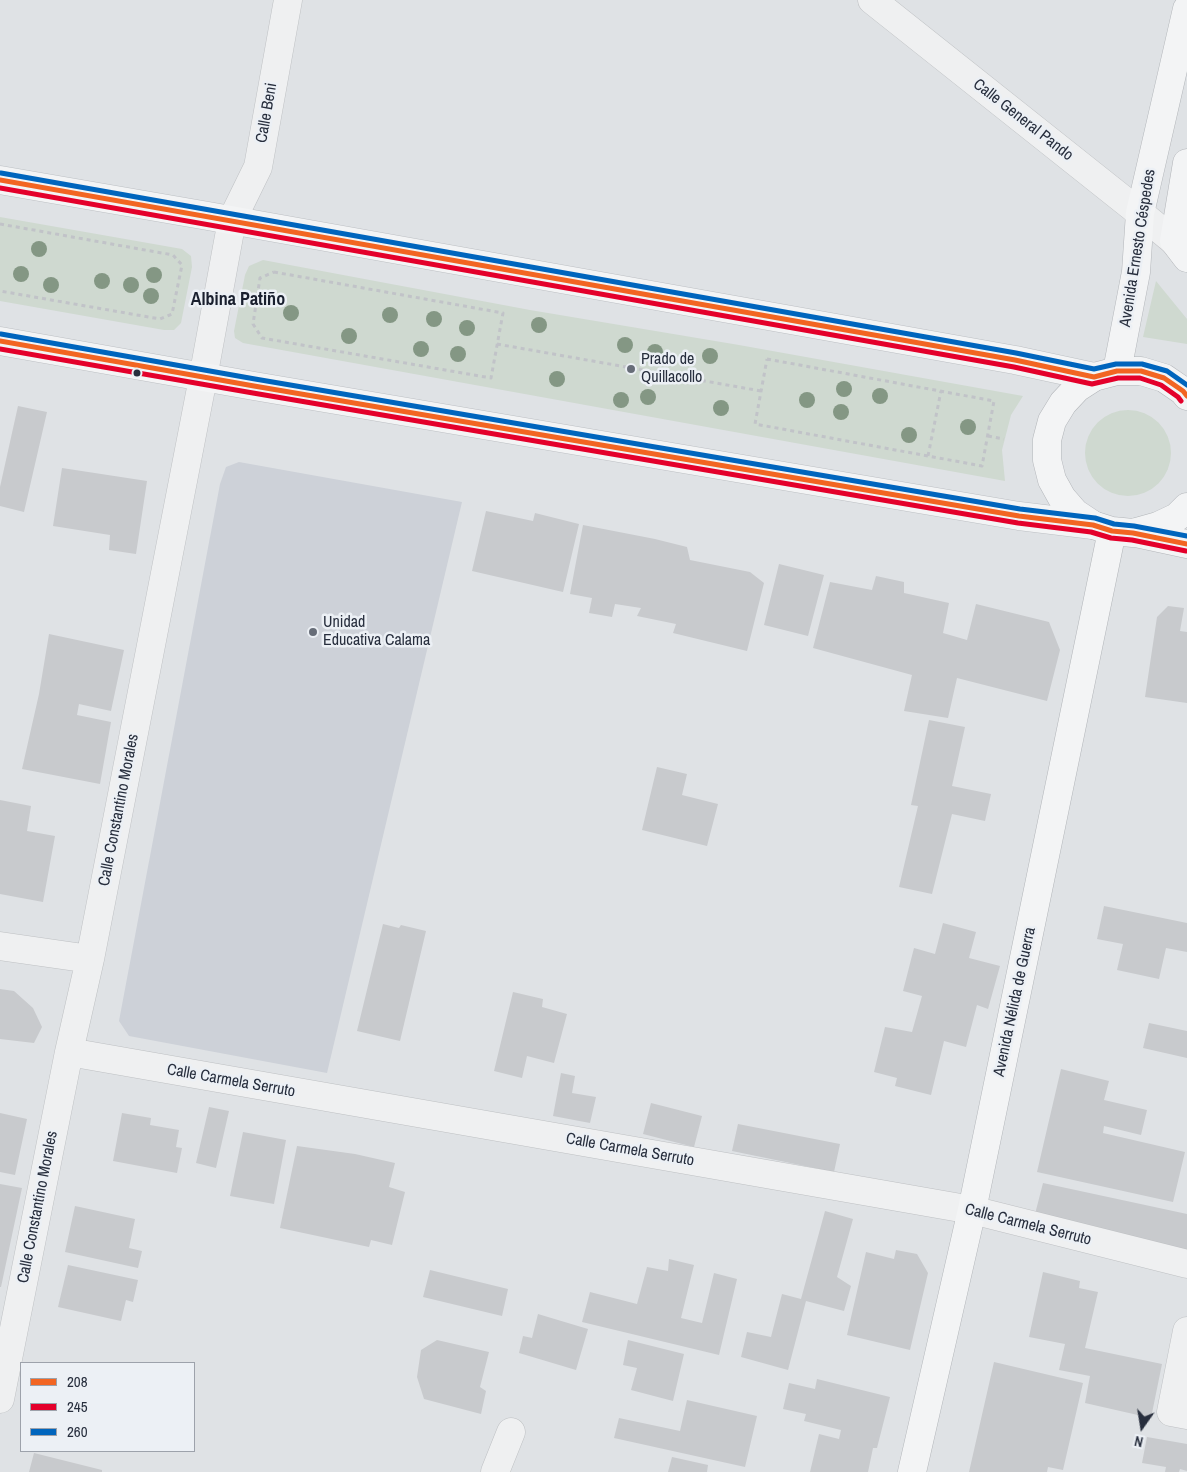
<!DOCTYPE html>
<html>
<head>
<meta charset="utf-8">
<style>
  body { margin:0 }
  #map { position:relative; width:1187px; height:1472px; overflow:hidden; background:#dfe2e5; font-family:"Archivo Narrow",sans-serif }
  canvas { display:block }
  .legend { position:absolute; left:20px; top:1362px; width:175px; height:90px; box-sizing:border-box; background:#ecf0f5; border:1px solid #9da2ab; margin:0; padding:6px 9px; list-style:none; font-size:15px; color:#272e3d }
  .legend li { display:flex; align-items:center; gap:10px; height:25px }
  .legend b { width:25px; border:1px solid #9da2ab }
  .north { position:absolute; left:1117px; top:1402px; width:50px; height:50px; -webkit-text-stroke:4px #ecf0f5; paint-order:stroke; rotate:193deg; font-size:14px; font-weight:700; line-height:20px; text-align:center; color:#272e3d }
  .north::after { content:''; display:block; margin:auto; width:18px; height:22px; background:#272e3d; clip-path:polygon(50% 0,100% 100%,50% 72%,0 100%) }
</style>
</head>
<body>
<div id="map">
<canvas width="1187" height="1472"></canvas>
<ul class="legend">
<li><b style="height:6px;background:#f26522"></b>208</li>
<li><b style="height:6px;background:#e4002b"></b>245</li>
<li><b style="height:6px;background:#0065bd"></b>260</li>
</ul>
<div class="north">N</div>
</div>
<script>
const context = document.querySelector('canvas').getContext('2d');
context.lineJoin = 'round';
function fillPath(path, color) { context.fillStyle = color; context.fill(path, 'evenodd'); }
const toPath = rows => new Path2D(rows.map(r => 'M' + r).join(''));
function stroke(path, color, width, dash) { context.strokeStyle = color; context.lineWidth = width; context.lineCap = dash ? 'butt' : 'round'; context.setLineDash(dash || []); context.stroke(path); }
function label(font, color, halo, rows, align = 'center') {
  context.font = font + ' "Archivo Narrow",sans-serif'; context.lineWidth = 5; context.setLineDash([]); context.textBaseline = 'middle'; context.strokeStyle = halo; context.fillStyle = color; for (const [text, x, y, turn = 0] of rows) {
    context.save(); context.translate(x, y); context.rotate((+turn || 0) * Math.PI / 180); context.textAlign = isNaN(turn) ? turn : align; if (halo) context.strokeText(text, 0, 0); context.fillText(text, 0, 0); context.restore();
  }
}
fillPath(toPath([
  [239,462,462,502,327,1073,129,1036,119,1021,220,484,226,467]
]), '#cdd1d8');
fillPath(toPath([
  [0,217,182,249,191,256,192,267,181,323,174,330,164,330,0,301],
  [263,260,530,310,739,345,1023,396,1011,415,1002,450,1005,481,243,343,235,338,234,331,245,275,249,266],
  [1156,281,1187,319,1187,344,1143,337],
  '1085 453a43 43 0 1 1 86 0a43 43 0 1 1-86 0Z'
]), '#cfd9d0');
fillPath(toPath([
  [18,406,47,412,24,512,0,506,0,487],
  [62,468,147,481,136,554,109,550,110,535,53,526],
  [486,511,533,521,535,513,579,524,563,592,472,571],
  [583,525,655,539,687,547,690,560,750,572,764,583,747,651,673,633,676,624,637,616,641,608,615,604,612,617,589,613,592,598,570,594],
  [779,564,824,575,808,636,764,625],
  [876,576,904,582,904,593,949,603,943,633,967,640,976,604,1049,622,1060,650,1047,701,957,678,948,718,904,711,912,675,813,648,830,582,872,590],
  [1168,606,1184,608,1180,631,1187,632,1187,703,1145,697,1157,617],
  [49,634,124,650,111,711,79,704,77,715,111,722,100,784,22,769,39,694],
  [929,720,965,727,952,786,991,794,985,821,952,814,932,894,899,887,918,806,911,805],
  [657,767,687,774,682,795,718,804,707,846,642,830],
  [0,800,31,806,27,831,55,836,43,902,0,894],
  [1104,906,1187,923,1187,952,1166,948,1159,979,1117,970,1123,944,1097,939],
  [943,923,976,932,969,958,1000,966,988,1009,977,1005,966,1047,944,1041,931,1095,895,1086,897,1078,874,1072,885,1027,912,1032,922,996,903,991,914,948,935,954],
  [383,924,399,928,401,925,426,931,400,1041,357,1031],
  [0,989,14,991,33,1008,42,1027,34,1043,0,1039],
  [513,992,543,999,542,1007,567,1014,554,1063,527,1056,522,1078,494,1071],
  [1149,1023,1187,1031,1187,1058,1143,1048],
  [1061,1069,1109,1081,1104,1100,1147,1110,1141,1135,1104,1126,1103,1133,1185,1152,1173,1202,1037,1172],
  [561,1073,575,1076,572,1093,596,1097,590,1123,553,1116],
  [651,1103,702,1116,694,1147,643,1134],
  [209,1107,229,1111,216,1168,196,1163],
  [0,1113,27,1119,15,1175,0,1172],
  [122,1113,151,1118,150,1125,179,1130,176,1147,182,1148,177,1173,113,1161],
  [738,1124,840,1144,834,1172,732,1151],
  [243,1132,286,1140,274,1204,230,1196],
  [297,1146,355,1154,395,1163,389,1187,405,1192,392,1245,371,1240,369,1247,280,1228],
  [1043,1183,1187,1214,1187,1251,1034,1218],
  [0,1184,22,1188,1,1287,0,1287],
  [75,1206,135,1219,129,1248,142,1251,138,1268,65,1252],
  [825,1211,853,1219,837,1277,851,1286,844,1311,806,1301,788,1370,741,1357,747,1332,771,1337,782,1294,801,1299],
  [896,1250,917,1254,928,1273,910,1350,847,1335,866,1252,894,1259],
  [669,1259,694,1265,681,1318,702,1323,714,1273,737,1279,719,1355,582,1322,590,1292,637,1304,647,1267,668,1271],
  [68,1265,138,1280,133,1302,126,1300,121,1321,58,1307],
  [430,1270,508,1289,502,1316,423,1297],
  [1043,1272,1080,1281,1079,1288,1098,1292,1085,1348,1162,1364,1151,1418,1085,1403,1090,1376,1059,1370,1065,1344,1029,1337],
  [538,1314,588,1329,576,1370,519,1353,523,1336,532,1338],
  [437,1340,489,1352,480,1387,486,1391,481,1414,424,1399,417,1377,421,1350],
  [628,1340,684,1354,673,1401,631,1390,637,1368,623,1365],
  [994,1362,1083,1383,1063,1470,1048,1467,1047,1472,969,1472],
  [817,1379,890,1397,877,1448,873,1448,868,1472,810,1472,819,1434,839,1439,841,1430,804,1421,806,1414,783,1409,789,1383,815,1389],
  [687,1400,757,1416,745,1467,614,1438,619,1418,680,1431],
  [1147,1437,1187,1444,1187,1471,1180,1469,1179,1472,1165,1472,1166,1467,1142,1463],
  [34,1453,102,1470,102,1472,29,1472],
  [672,1457,708,1465,707,1472,668,1472]
]), '#c8cacd');
const street = toPath([
  [872,0,1140,213,1174,241],
  [0,946,90,959],
  [69,1052,972,1210,1187,1264],
  [1187,1331,1171,1412,1187,1415],
  [0,1399,69,1052,90,959,203,378,232,220,258,167,288,0],
  [495,1472,511,1432]
]);
const primary = toPath([
  [0,180,208,216,1015,360,1094,377],
  [0,341,254,386,1019,516,1093,525]
]);
const highway = toPath([
  [1187,163,1174,241,1187,258],
  [1117,371,1136,272,1140,213,1187,9],
  [1187,396,1183,391,1164,378,1141,371,1117,371,1094,377,1077,388,1063,403,1052,421,1047,440,1047,460,1052,480,1062,498,1075,513,1093,525,1112,531,1133,533,1158,526,1177,517,1187,507],
  [1136,533,1187,544],
  [912,1472,972,1210,1112,531]
]);
stroke(street, '#bec0c3', 29);
stroke(primary, '#bcbfc3', 29);
stroke(highway, '#b2b5b9', 29);
stroke(toPath([
  [0,224,173,255,182,265,172,314,160,319,0,291],
  [274,272,503,313,491,378,262,338,253,324,260,278,274,272],
  [497,344,761,391],
  [767,359,994,401,982,466,755,424,767,359],
  [988,436,1004,439],
  [928,456,941,391]
]), '#c1c3c8', 3, [4, 4]);
stroke(street, '#eff0f1', 28);
stroke(primary, '#f3f4f5', 28);
stroke(highway, '#f3f4f5', 28);
stroke(toPath([
  [0,180,1015,360,1094,377,1117,371,1141,371,1164,378,1183,391,1187,396],
  [0,341,254,386,1019,516,1093,525,1112,531,1133,533,1187,544]
]), '#f26522', 5);
stroke(toPath([
  [0,188,1014,367,1092,384,1118,378,1140,378,1161,385,1178,397,1181,401],
  [0,349,253,393,1018,523,1091,532,1111,538,1132,540,1186,551]
]), '#e4002b', 5);
stroke(toPath([
  [1,173,1016,353,1094,369,1116,364,1142,364,1167,371,1187,385],
  [1,334,255,379,1020,509,1095,518,1114,524,1134,526,1187,536]
]), '#0065bd', 5);
context.fillStyle = '#849784';
for (const [x, y] of [
  [39,249],
  [21,274],
  [154,275],
  [102,281],
  [51,285],
  [131,285],
  [151,296],
  [291,313],
  [390,315],
  [434,319],
  [539,325],
  [467,328],
  [349,336],
  [625,345],
  [421,349],
  [655,352],
  [458,354],
  [710,356],
  [557,379],
  [844,389],
  [880,396],
  [648,397],
  [621,400],
  [807,400],
  [721,408],
  [841,412],
  [968,427],
  [909,435]
]) { context.beginPath(); context.arc(x, y, 8, 0, 2 * Math.PI); context.fill(); }
for (const [x, y, r, color] of [
  [631,369,5,"#676d78"],
  [137,373,4.5,"#272e3d"],
  [313,632,5,"#676d78"]
]) { const dot = new Path2D(); dot.arc(x, y, r, 0, 2 * Math.PI); context.fillStyle = color; context.fill(dot); stroke(dot, '#ecf0f5', 2); }
label('16px', '#272e3d', '#ecf0f5', [
  ["Calle Beni",267,113,-80],
  ["Calle General Pando",1023,120,38],
  ["Avenida Ernesto Céspedes",1138,248,-81],
  ["Calle Constantino Morales",119,810,-79],
  ["Avenida Nélida de Guerra",1015,1002,-78],
  ["Calle Carmela Serruto",231,1081,10],
  ["Calle Carmela Serruto",630,1150,10],
  ["Calle Constantino Morales",38,1207,-79],
  ["Calle Carmela Serruto",1028,1225,14]
]);
label('16px', '#272e3d', '#ecf0f5', [
  ["Prado de",641,360],
  ["Quillacollo",641,378],
  ["Unidad",323,623],
  ["Educativa Calama",323,641]
], 'left');
label('bold 18px', '#191f2e', '#ecf0f5', [
  ["Albina Patiño",238,300]
]);
</script>
</body>
</html>
